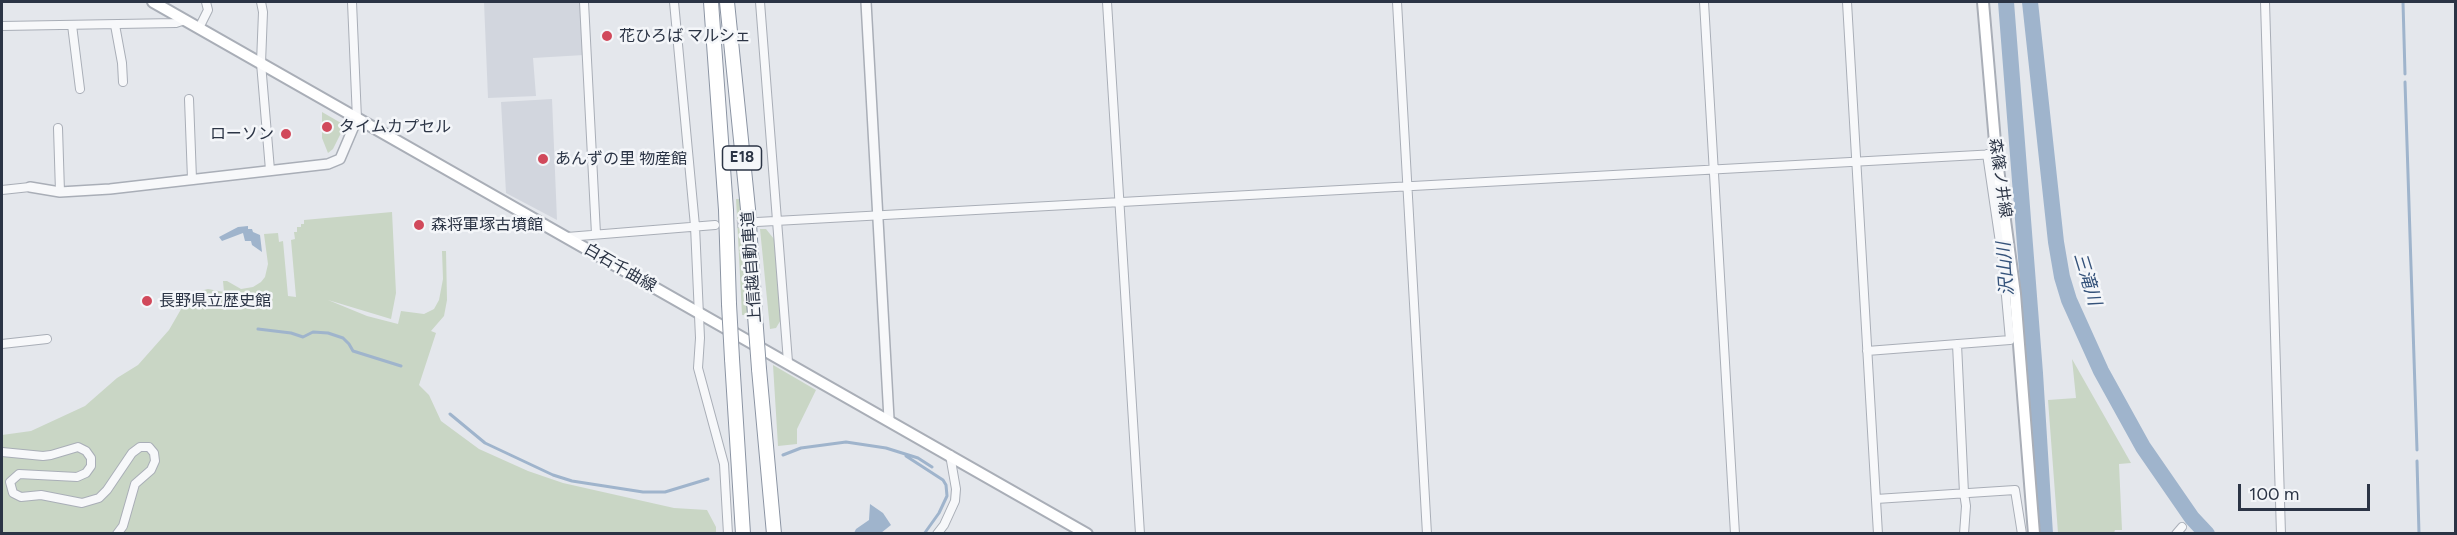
<!DOCTYPE html>
<html>
<head>
<meta charset="utf-8">
<style>
  body { margin:0 }
  #map { position:relative; width:2457px; height:535px; overflow:hidden; background:#e4e7ec; font-family:Figtree,sans-serif }
  canvas { display:block }
  .frame { position:absolute; inset:0; border:3px solid #2b3445; pointer-events:none }
  .scale { position:absolute; left:2238px; top:484px; width:132px; height:27px; box-sizing:border-box; border:3px solid #2b3445; border-top:0; padding-left:8px; font-size:18px; line-height:21px; white-space:nowrap; color:#2b3445; -webkit-text-stroke:4px #f4f6f9; paint-order:stroke }
</style>
</head>
<body>
<div id="map">
<canvas width="2457" height="535"></canvas>
<div class="frame"></div>
<div class="scale">100 m</div>
</div>
<script>
const context = document.querySelector('canvas').getContext('2d');
context.lineJoin = 'round';
function fillPath(path, color) { context.fillStyle = color; context.fill(path, 'evenodd'); }
const toPath = rows => new Path2D(rows.map(r => 'M' + r).join(''));
function stroke(path, color, width, dash) { context.strokeStyle = color; context.lineWidth = width; context.lineCap = dash ? 'butt' : 'round'; context.setLineDash(dash || []); context.stroke(path); }
function label(font, color, halo, rows, align = 'center') {
  context.font = font + ' Figtree,"Noto Sans JP",sans-serif'; context.lineWidth = 5; context.setLineDash([]); context.textBaseline = 'middle'; context.strokeStyle = halo; context.fillStyle = color; for (const [text, x, y, turn = 0] of rows) {
    context.save(); context.translate(x, y); context.rotate((+turn || 0) * Math.PI / 180); context.textAlign = isNaN(turn) ? turn : align; if (halo) context.strokeText(text, 0, 0); context.fillText(text, 0, 0); context.restore();
  }
}
fillPath(toPath([
  [484,2,581,2,584,55,533,58,536,96,488,98],
  [552,99,557,220,506,193,501,102]
]), '#d2d6de');
fillPath(toPath([
  [322,112,341,123,343,129,333,149,328,153,322,138],
  [736,199,740,199,750,315,742,315],
  [392,212,396,293,391,319,328,300,367,316,398,324,401,311,424,314,434,309,439,300,443,279,442,251,446,251,447,300,444,316,431,331,436,333,419,385,429,395,441,421,479,449,528,471,563,483,674,508,707,510,716,527,716,533,2,533,2,435,31,431,85,406,117,378,138,365,169,330,184,304,196,292,208,289,224,292,223,281,227,281,241,289,253,287,261,282,265,277,268,264,264,234,278,233,279,242,283,241,288,296,296,297,291,240,295,239,294,232,297,232,297,227,301,227,301,224,304,224,304,220],
  [760,229,766,229,774,239,782,318,776,328,770,329],
  [2072,359,2131,463,2119,464,2122,530,2115,530,2114,533,2058,533,2048,400,2076,398],
  [773,365,816,390,797,429,797,444,778,446]
]), '#c9d6c5');
fillPath(toPath([
  [248,226,248,229,252,229,253,232,260,235,262,252,252,245,251,241,245,241,243,233,222,241,219,237,238,227],
  [870,504,883,513,891,525,881,533,854,533,856,529,869,520]
]), '#9fb4cc');
stroke(toPath([
  [2403,2,2405,74],
  [2405,82,2417,450],
  [258,329,291,333,303,337,313,332,328,333,343,338,349,344,353,351,401,366],
  [450,414,485,443,553,475,572,481,643,492,665,492,708,479],
  [783,455,801,448,846,442,886,448,918,458,932,467],
  [906,456,943,480,946,485,947,496,939,513,924,534],
  [2417,461,2419,534]
]), '#9fb4cc', 3);
stroke(toPath([
  [2006,2,2035,373,2045,534],
  [2030,2,2056,242,2062,277,2069,300,2101,371,2143,447,2192,518,2207,534]
]), '#9fb4cc', 16);
stroke(toPath([
  [725,225,752,223]
]), '#bfc3cb', 8, [8, 4]);
const minor = toPath([
  [261,2,263,12,261,63,270,170],
  [352,2,357,119],
  [584,2,596,234],
  [674,2,695,226,700,338,698,368,724,464,728,534],
  [760,2,788,362],
  [1107,2,1140,534],
  [1397,2,1427,534],
  [1704,2,1735,534],
  [1847,2,1878,534],
  [2265,2,2281,534],
  [72,25,80,89],
  [115,25,122,63,123,82],
  [2,26,176,23,185,20],
  [199,28,208,10,206,2],
  [189,99,192,179],
  [58,128,60,192],
  [2,190,30,187],
  [757,222,1996,154],
  [567,237,715,225],
  [2,344,47,339],
  [1957,344,1964,493,1966,506,1964,534],
  [1867,351,2010,340,2003,263,1987,154],
  [2,452,43,456,51,455,78,447,86,451,91,458,91,466,86,473,77,477,19,474,10,482,13,493,21,497,41,495,82,503,99,498,107,490,132,453,140,447,149,447,154,453,155,461,151,470,135,484,123,526,117,534],
  [1876,499,2015,490,2022,534],
  [937,534,944,525,955,501,956,489,950,455],
  [2176,534,2182,527]
]);
const tertiary = toPath([
  [866,2,889,419],
  [30,187,60,192,110,189,328,164,340,159,357,119]
]);
const secondary = toPath([
  [153,2,1087,534],
  [1983,2,1996,154,2015,294,2034,534]
]);
const motorway = toPath([
  [711,2,726,210,729,304],
  [727,2,748,209,755,315],
  [732,359,743,534],
  [759,369,774,534]
]);
stroke(minor, '#a9aeb7', 10);
stroke(tertiary, '#a9aeb7', 12);
stroke(secondary, '#a9aeb7', 14);
stroke(motorway, '#8b94a3', 16);
stroke(minor, '#f7f8fa', 8);
stroke(tertiary, '#f7f8fa', 9);
stroke(secondary, '#fff', 10);
stroke(motorway, '#fff', 14);
const motorwayBridge = toPath([
  [729,304,732,359],
  [755,315,759,369]
]);
stroke(motorwayBridge, '#8b94a3', 16, []);
stroke(motorwayBridge, '#fff', 14);
for (const [x, y, r, color] of [
  [607,36,6,"#d1495b"],
  [327,127,6,"#d1495b"],
  [286,134,6,"#d1495b"],
  [543,159,6,"#d1495b"],
  [419,225,6,"#d1495b"],
  [147,301,6,"#d1495b"]
]) { const dot = new Path2D(); dot.arc(x, y, r, 0, 2 * Math.PI); context.fillStyle = color; context.fill(dot); stroke(dot, '#f4f6f9', 2); }
for (const [x, y, w] of [
  [742,158,39]
]) { const box = new Path2D(); box.roundRect(x - w / 2, y - 12, w, 24, 4.5); context.fillStyle = '#f4f6f9'; context.fill(box); stroke(box, '#2b3445', 1.5); }
label('bold 15px', '#2b3445', null, [
  ["E18",742,158]
]);
label('16px', '#2b3445', '#f4f6f9', [
  ["花ひろば マルシェ",619,36],
  ["タイムカプセル",339,127],
  ["ローソン",274,134,"right"],
  ["あんずの里 物産館",555,159],
  ["森将軍塚古墳館",431,225],
  ["長野県立歴史館",159,301]
], 'left');
label('16px', '#2b3445', '#f4f6f9', [
  ["森篠ノ井線",2000,178,82],
  ["上信越自動車道",752,267,-94],
  ["白石千曲線",620,268,30]
]);
label('italic 18px', '#34527a', '#f4f6f9', [
  ["沢山川",2006,269,-94],
  ["三滝川",2087,279,73]
]);
</script>
</body>
</html>
